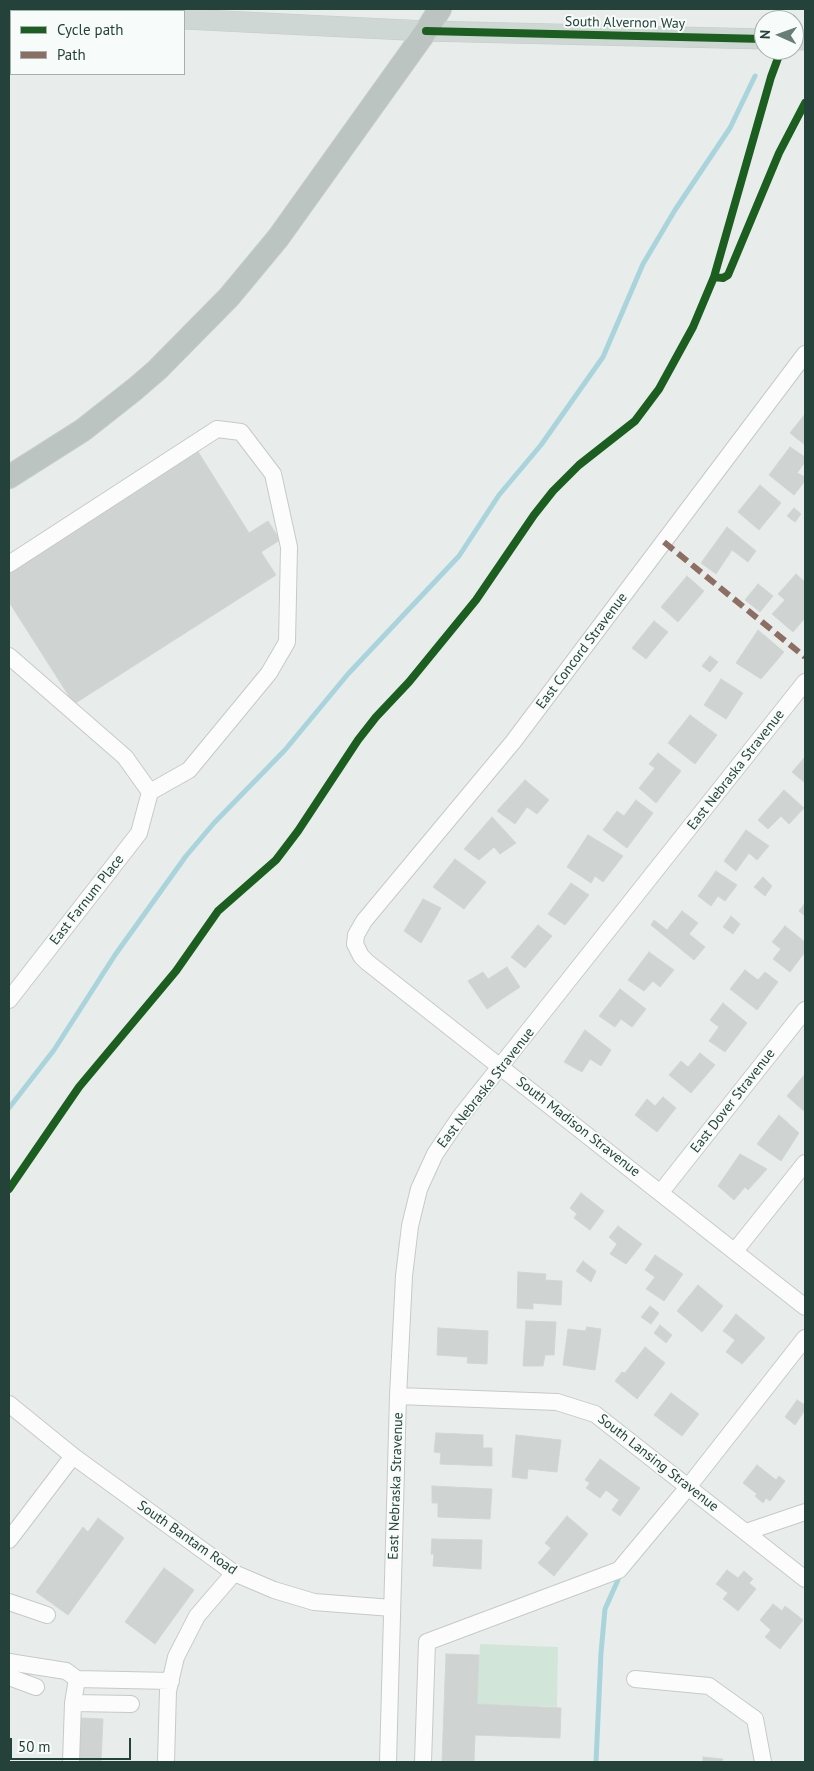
<!DOCTYPE html>
<html>
<head>
<meta charset="utf-8">
<style>
  body { margin:0 }
  #map { position:relative; width:814px; height:1771px; overflow:hidden; background:#e8edeb; font-family:"PT Sans",sans-serif }
  canvas { display:block }
  .frame { position:absolute; inset:0; border:10px solid #24423a; pointer-events:none }
  .legend { position:absolute; left:10px; top:10px; width:175px; height:65px; box-sizing:border-box; background:#f7fbf9; border:1px solid #a3b1ad; margin:0; padding:6px 9px; list-style:none; font-size:15px; color:#24423a }
  .legend li { display:flex; align-items:center; gap:10px; height:25px }
  .legend b { width:25px; border:1px solid #a3b1ad }
  .north { position:absolute; left:754px; top:10px; width:50px; height:50px; box-sizing:border-box; background:#f7fbf9; border:1px solid #a3b1ad; border-radius:50%; rotate:272deg; font-size:14px; font-weight:700; line-height:20px; text-align:center; color:#24423a }
  .north::after { content:''; display:block; margin:auto; width:18px; height:22px; background:#697e78; clip-path:polygon(50% 0,100% 100%,50% 72%,0 100%) }
  .scale { position:absolute; left:10px; top:1738px; width:121px; height:22px; box-sizing:border-box; border:2px solid #24423a; border-top:0; padding-left:6px; font-size:15px; line-height:18px; white-space:nowrap; color:#24423a; -webkit-text-stroke:4px #f7fbf9; paint-order:stroke }
</style>
</head>
<body>
<div id="map">
<canvas width="814" height="1771"></canvas>
<div class="frame"></div>
<ul class="legend">
<li><b style="height:6px;background:#1b5e20"></b>Cycle path</li>
<li><b style="height:6px;background:#8d6e63"></b>Path</li>
</ul>
<div class="north">N</div>
<div class="scale">50 m</div>
</div>
<script>
const context = document.querySelector('canvas').getContext('2d');
context.lineJoin = 'round';
function fillPath(path, color) { context.fillStyle = color; context.fill(path, 'evenodd'); }
const toPath = rows => new Path2D(rows.map(r => 'M' + r).join(''));
function stroke(path, color, width, dash) { context.strokeStyle = color; context.lineWidth = width; context.lineCap = dash ? 'butt' : 'round'; context.setLineDash(dash || []); context.stroke(path); }
function label(font, color, halo, rows, align = 'center') {
  context.font = font + ' "PT Sans",sans-serif'; context.lineWidth = 4; context.setLineDash([]); context.textBaseline = 'middle'; context.strokeStyle = halo; context.fillStyle = color; for (const [text, x, y, turn = 0] of rows) {
    context.save(); context.translate(x, y); context.rotate((+turn || 0) * Math.PI / 180); context.textAlign = isNaN(turn) ? turn : align; if (halo) context.strokeText(text, 0, 0); context.fillText(text, 0, 0); context.restore();
  }
}
fillPath(toPath([
  [480,1644,558,1647,557,1707,477,1704]
]), '#d1e6d8');
stroke(toPath([
  [9,1108,54,1050,115,955,186,856,214,823,285,750,348,674,459,556,499,495,541,445,603,357,643,264,675,210,730,128,755,76],
  [596,1762,601,1653,605,1609,618,1580]
]), '#a9d4db', 5);
const building = toPath([
  [805,414,805,445,790,433,805,414],
  [790,447,805,457,805,462,797,473,805,477,805,481,794,495,769,475,790,447],
  [197,450,249,533,268,521,280,540,261,552,276,575,74,704,9,602,9,570,197,450],
  [760,485,781,503,759,530,738,512,760,485],
  [794,508,801,514,795,522,787,516,794,508],
  [727,527,756,551,748,562,732,550,716,574,701,563,727,527],
  [796,574,805,582,805,618,793,632,772,614,785,600,778,594,796,574],
  [687,576,704,591,678,622,661,607,687,576],
  [758,584,773,596,760,612,745,600,758,584],
  [654,621,668,632,646,659,632,648,654,621],
  [758,630,784,652,761,679,736,663,758,630],
  [710,656,718,662,710,672,702,666,710,656],
  [721,679,743,693,726,719,704,705,721,679],
  [690,715,717,735,695,764,668,743,690,715],
  [658,753,681,771,656,803,639,788,655,768,649,764,658,753],
  [805,757,805,783,792,772,805,757],
  [525,780,549,800,537,814,527,807,515,824,497,811,525,780],
  [784,790,804,808,789,824,781,816,768,829,758,820,784,790],
  [636,800,653,813,627,848,603,830,617,811,624,816,636,800],
  [492,817,516,843,500,854,494,847,479,860,464,849,492,817],
  [746,830,769,846,757,860,749,853,736,871,724,861,746,830],
  [588,835,623,856,603,882,595,876,591,883,567,867,588,835],
  [455,859,486,882,464,909,433,887,455,859],
  [716,871,737,885,725,901,718,896,711,906,698,896,716,871],
  [763,877,772,886,765,896,754,887,763,877],
  [571,883,589,895,565,925,548,914,571,883],
  [423,899,441,908,421,943,404,931,423,899],
  [805,903,805,916,799,911,805,903],
  [682,911,698,923,689,934,705,947,694,960,651,925,654,920,667,930,682,911],
  [731,916,740,924,733,934,723,927,731,916],
  [538,925,552,936,525,968,511,957,538,925],
  [785,926,805,942,805,952,790,972,773,959,781,949,772,942,785,926],
  [649,952,674,970,660,987,653,981,644,991,628,980,649,952],
  [507,967,520,987,487,1009,468,981,483,972,488,979,507,967],
  [745,970,758,980,765,972,778,982,757,1010,730,989,745,970],
  [620,989,646,1009,632,1027,621,1019,615,1027,599,1016,620,989],
  [723,1003,747,1023,725,1052,709,1041,719,1027,710,1020,723,1003],
  [585,1030,611,1050,601,1066,590,1059,582,1072,564,1062,585,1030],
  [700,1053,715,1065,691,1093,669,1075,681,1061,688,1067,700,1053],
  [805,1074,805,1112,787,1096,805,1074],
  [663,1097,676,1108,657,1132,635,1115,647,1099,655,1106,663,1097],
  [779,1115,799,1133,781,1161,757,1144,779,1115],
  [740,1154,767,1169,748,1190,745,1187,734,1200,718,1186,740,1154],
  [581,1193,604,1211,590,1230,574,1218,577,1214,570,1208,581,1193],
  [618,1226,642,1244,626,1264,610,1254,617,1244,609,1237,618,1226],
  [655,1255,683,1274,664,1301,646,1289,655,1277,645,1270,655,1255],
  [583,1261,596,1271,591,1282,576,1271,583,1261],
  [518,1272,546,1274,545,1280,562,1281,561,1305,533,1303,533,1309,517,1308,518,1272],
  [698,1285,723,1306,702,1332,677,1311,698,1285],
  [650,1306,659,1313,651,1324,641,1317,650,1306],
  [736,1314,765,1338,742,1364,726,1352,735,1340,723,1331,736,1314],
  [526,1321,556,1322,554,1355,545,1355,543,1366,523,1366,526,1321],
  [660,1325,672,1335,666,1343,654,1333,660,1325],
  [587,1327,601,1329,595,1370,563,1365,568,1329,585,1331,587,1327],
  [438,1328,488,1331,487,1364,467,1363,468,1357,437,1355,438,1328],
  [645,1347,665,1363,637,1399,615,1381,622,1372,625,1373,645,1347],
  [671,1393,699,1414,682,1436,654,1415,671,1393],
  [797,1400,805,1405,805,1410,795,1425,785,1417,797,1400],
  [436,1433,483,1435,483,1448,492,1448,492,1466,440,1464,441,1453,434,1452,436,1433],
  [516,1435,561,1440,557,1472,528,1469,527,1479,512,1477,516,1435],
  [600,1459,640,1488,620,1516,612,1510,619,1500,606,1490,600,1498,586,1488,590,1483,585,1480,600,1459],
  [757,1465,776,1480,779,1476,785,1481,770,1501,766,1498,763,1503,755,1496,757,1494,743,1483,757,1465],
  [432,1486,492,1489,490,1519,438,1517,438,1503,432,1503,432,1486],
  [567,1516,588,1534,554,1576,538,1563,551,1548,545,1543,567,1516],
  [98,1518,124,1538,68,1615,36,1592,83,1527,88,1532,98,1518],
  [432,1539,482,1540,481,1569,433,1566,434,1554,431,1554,432,1539],
  [164,1568,194,1590,155,1644,125,1622,164,1568],
  [727,1570,738,1578,744,1571,753,1579,749,1583,756,1589,738,1611,723,1599,728,1593,716,1584,727,1570],
  [773,1604,782,1611,785,1606,803,1620,780,1649,765,1637,771,1630,760,1620,773,1604],
  [446,1654,479,1655,477,1704,561,1708,560,1738,475,1735,474,1762,442,1762,446,1654],
  [81,1718,103,1719,101,1762,79,1762,81,1718],
  [703,1757,723,1759,722,1762,703,1762,703,1757]
]);
fillPath(building, '#cfd4d2');
stroke(building, '#d1d6d4', 1);
const minor = toPath([
  [805,354,513,742,364,921,356,935,355,944,361,956,367,962,805,1307],
  [9,564,217,429,241,432,273,474,289,547,287,642,269,673,189,770,150,792],
  [9,656,125,757,150,792],
  [9,1000,139,833,150,792],
  [661,1192,805,1010],
  [735,1251,805,1163],
  [398,1396,557,1402,595,1414,805,1579],
  [9,1404,73,1456,234,1573,274,1590,314,1602,392,1608],
  [746,1532,805,1512],
  [9,1540,73,1456],
  [9,1602,47,1615],
  [9,1662,66,1671,77,1679],
  [9,1677,36,1687],
  [635,1679,709,1686,755,1719,763,1762],
  [73,1703,131,1704],
  [71,1762,73,1703,77,1679,171,1681],
  [166,1762,168,1691,176,1657,197,1616,234,1573],
  [388,1762,398,1396,404,1276,410,1226,419,1189,435,1154,460,1117,805,682],
  [423,1762,427,1642,619,1570,689,1486,805,1338]
]);
const major = toPath([
  [9,10,30,11],
  [184,19,426,31,764,39],
  [794,40,805,40]
]);
const highway = toPath([
  [9,477,83,430,135,389,157,370,229,297,278,238,426,31,440,9]
]);
stroke(minor, '#c5cac8', 18);
stroke(major, '#c3ccc9', 21);
stroke(highway, '#c3ccc9', 24);
stroke(minor, '#fcfcfc', 16);
stroke(major, '#cfd7d5', 20);
stroke(highway, '#bcc4c2', 22);
const highwayBridge = toPath([
  [9,15,13,9]
]);
stroke(highwayBridge, '#c3ccc9', 24, []);
stroke(highwayBridge, '#bcc4c2', 22);
stroke(toPath([
  [664,542,805,657]
]), '#8d6e63', 6, [12, 6]);
stroke(toPath([
  [426,31,764,39],
  [714,277,723,278,728,275,779,153,805,103],
  [9,1189,79,1087,176,971,218,911,276,860,298,831,358,740,376,717,409,682,476,600,534,515,553,491,579,465,635,421,659,389,693,327,714,277,771,77,781,50]
]), '#1b5e20', 8);
label('14px', '#24423a', '#f7fbf9', [
  ["South Alvernon Way",625,23,1],
  ["East Concord Stravenue",582,651,-53],
  ["East Nebraska Stravenue",736,770,-52],
  ["East Farnum Place",87,900,-52],
  ["East Nebraska Stravenue",486,1088,-52],
  ["East Dover Stravenue",733,1101,-52],
  ["South Madison Stravenue",578,1127,38],
  ["South Lansing Stravenue",658,1463,38],
  ["East Nebraska Stravenue",396,1486,-88],
  ["South Bantam Road",187,1538,35]
]);
</script>
</body>
</html>
